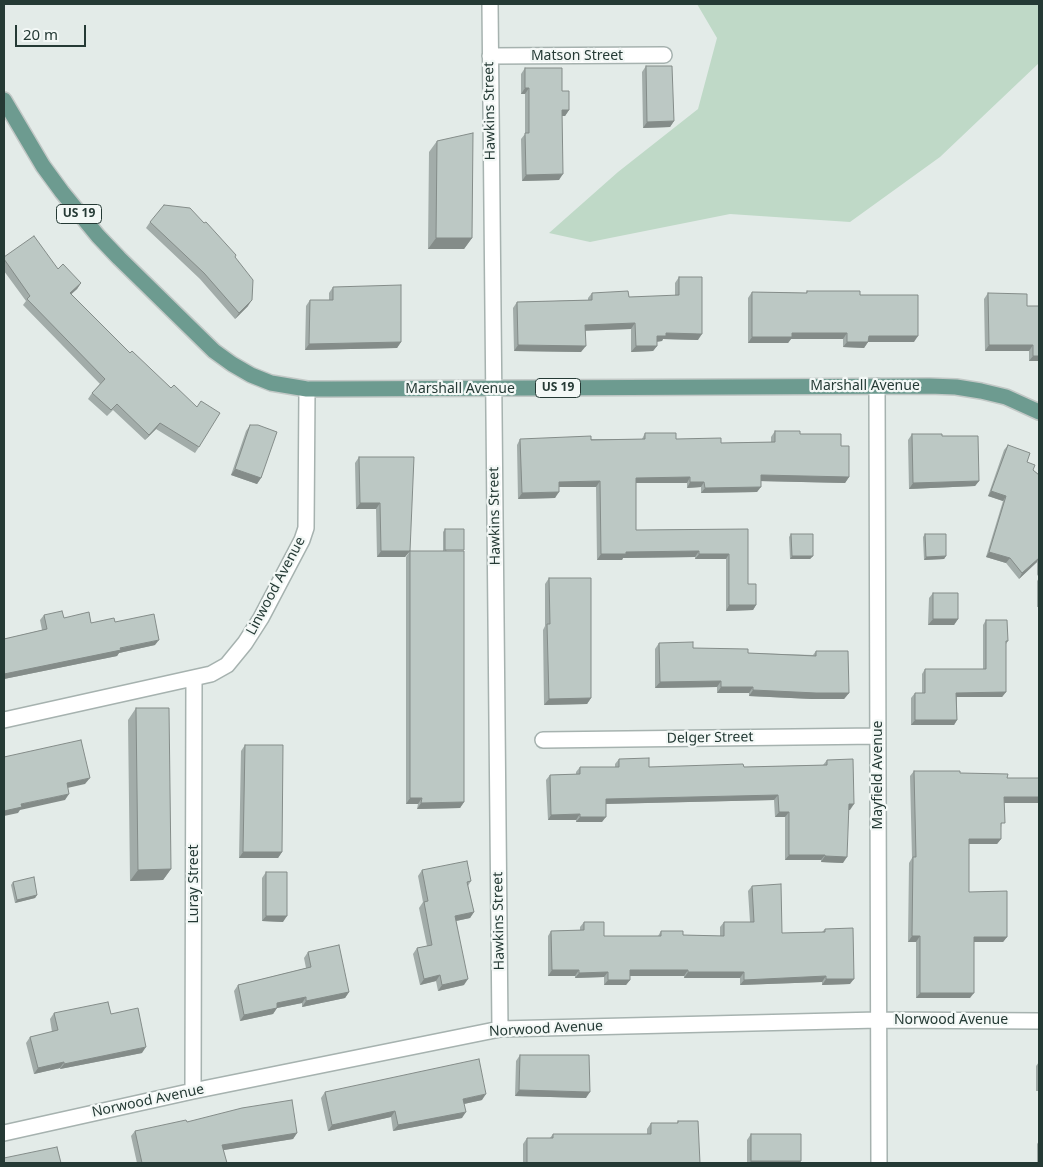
<!DOCTYPE html>
<html>
<head>
<meta charset="utf-8">
<style>
  body { margin:0 }
  #map { position:relative; width:1043px; height:1167px; overflow:hidden; background:#e3ebe8; font-family:"Noto Sans",sans-serif }
  canvas { display:block }
  .frame { position:absolute; inset:0; border:5px solid #253a35; pointer-events:none }
  .scale { position:absolute; left:15px; top:25px; width:71px; height:22px; box-sizing:border-box; border:2px solid #253a35; border-top:0; padding-left:6px; font-size:15px; line-height:18px; white-space:nowrap; color:#253a35; -webkit-text-stroke:4px #f3f8f6; paint-order:stroke }
</style>
</head>
<body>
<div id="map">
<canvas width="1043" height="1167"></canvas>
<div class="frame"></div>
<div class="scale">20 m</div>
</div>
<script>
const context = document.querySelector('canvas').getContext('2d');
context.lineJoin = 'round';
function fillPath(path, color) { context.fillStyle = color; context.fill(path, 'evenodd'); }
const toPath = rows => new Path2D(rows.map(r => 'M' + r).join(''));
function stroke(path, color, width, dash) { context.strokeStyle = color; context.lineWidth = width; context.lineCap = dash ? 'butt' : 'round'; context.setLineDash(dash || []); context.stroke(path); }
function label(font, color, halo, rows, align = 'center') {
  context.font = font + ' "Noto Sans",sans-serif'; context.lineWidth = 4.5; context.setLineDash([]); context.textBaseline = 'middle'; context.strokeStyle = halo; context.fillStyle = color; for (const [text, x, y, turn = 0] of rows) {
    context.save(); context.translate(x, y); context.rotate((+turn || 0) * Math.PI / 180); context.textAlign = isNaN(turn) ? turn : align; if (halo) context.strokeText(text, 0, 0); context.fillText(text, 0, 0); context.restore();
  }
}
fillPath(toPath([
  [697,4,1039,4,1039,63,940,157,850,222,730,214,590,242,549,233,618,172,698,109,717,38]
]), '#bfd9c7');
const street = toPath([
  [490,4,500,1029],
  [490,56,664,55],
  [877,386,879,1163],
  [4,720,211,674,227,665,245,643,261,618,302,540,306,528,307,389],
  [543,740,878,736],
  [193,1091,194,678],
  [4,1133,193,1091,500,1029,878,1020,1039,1021]
]);
const primary = toPath([
  [4,100,43,166,62,192,98,236,119,258,214,351,232,364,251,375,271,383,307,389,328,389,929,386,956,387,981,391,1006,397,1039,412]
]);
stroke(street, '#a6b2af', 18);
stroke(primary, '#c2c8c6', 18);
stroke(street, '#fff', 15);
stroke(primary, '#6d9b90', 15);
fillPath(toPath([
  [646,66,674,121,670,127,643,128,642,72],
  [525,68,562,91,569,110,565,116,562,116,559,180,522,181,521,139,525,134,525,94,521,94,521,74],
  [437,141,472,238,464,249,428,249,429,152],
  [150,222,248,306,235,319,200,279,146,228],
  [4,259,58,269,81,283,77,289,71,294,199,447,195,453,156,429,145,440,113,410,107,416,88,399,92,393,100,384,23,305,26,301,4,271],
  [679,277,698,340,663,339,662,341,657,342,657,346,653,351,631,352,631,329,585,330,581,352,514,351,513,308,517,302,588,300,588,298,592,293,629,297,675,296,675,283],
  [333,287,401,342,397,348,305,350,306,306,310,300,329,300,329,293],
  [807,291,860,295,914,342,868,342,864,348,843,347,843,339,791,339,788,343,748,343,748,298,752,292,806,293],
  [988,293,1027,306,1039,361,1029,361,1029,351,985,351,984,299],
  [250,425,261,478,257,484,231,475,246,431],
  [775,431,800,434,841,446,849,477,845,483,761,481,757,492,701,493,701,487,687,488,687,483,636,483,636,530,748,529,748,584,756,605,753,610,726,611,726,559,695,559,695,557,623,558,622,560,597,560,596,487,559,487,555,498,518,499,517,445,520,439,642,439,645,433,676,439,721,443,771,442,771,437],
  [912,434,979,481,975,486,909,489,908,440],
  [1008,445,1027,462,1033,470,1039,475,1039,573,1037,576,1037,562,1019,579,1006,563,986,557,1003,501,988,496,1004,450],
  [359,457,410,551,405,557,377,557,376,509,356,509,355,463],
  [445,529,464,802,460,808,417,809,418,804,406,804,406,557,410,551,443,551,443,532],
  [791,534,813,556,810,559,790,559,789,537],
  [925,534,946,556,944,559,924,560,923,537],
  [549,578,591,698,587,704,544,705,543,630,545,626,545,584],
  [1039,578,1039,607,1037,607,1037,581],
  [933,593,958,619,954,625,928,625,929,598],
  [44,615,91,623,115,622,155,645,119,653,117,656,4,679,4,639,42,630,40,620],
  [986,620,1008,641,1006,644,1006,692,1002,697,957,697,957,720,954,725,911,725,911,698,915,693,922,693,922,674,925,669,983,669,983,625],
  [659,643,693,648,748,653,813,655,816,651,849,693,844,699,812,699,749,696,749,693,717,693,717,687,655,688,655,649],
  [136,708,171,869,163,880,130,881,128,720],
  [245,745,282,852,278,858,239,858,241,751],
  [619,759,649,767,744,767,823,765,827,760,850,810,849,810,843,863,821,862,821,860,785,860,785,817,775,817,774,800,606,804,602,822,576,822,576,820,548,820,546,780,550,775,576,774,576,772,580,767,615,767,615,764],
  [914,771,960,773,1004,803,1001,828,1001,839,997,844,969,844,969,892,1007,937,1003,942,974,942,970,998,916,998,916,942,908,942,909,863,912,858,910,776],
  [422,870,471,881,468,886,474,912,470,918,456,921,464,985,438,991,436,981,420,985,413,954,417,948,427,946,419,908,423,902,418,876],
  [266,872,283,922,262,921,262,878],
  [13,882,37,895,35,898,15,903,11,885],
  [752,886,782,933,822,932,825,929,850,984,822,985,822,982,740,985,740,978,684,978,684,976,630,976,630,980,626,985,604,985,604,977,575,978,575,976,548,976,548,936,551,931,580,930,580,927,584,922,604,936,658,936,661,931,683,935,720,936,720,927,724,922,750,922,748,891],
  [308,952,349,992,345,998,302,1007,302,1003,277,1008,273,1014,240,1021,234,991,238,985,306,968,304,958],
  [54,1013,111,1014,142,1053,60,1069,60,1068,34,1074,26,1043,30,1037,52,1032,50,1019],
  [520,1055,586,1098,515,1096,516,1061],
  [1039,1062,1039,1091,1036,1091,1036,1066],
  [325,1092,482,1100,464,1104,462,1118,393,1131,391,1117,328,1131,321,1098],
  [678,1121,700,1163,523,1163,523,1144,527,1138,550,1138,553,1134,647,1134,647,1129,651,1123,677,1123],
  [187,1122,297,1133,293,1139,223,1150,227,1163,137,1163,131,1136,135,1131],
  [751,1134,801,1161,799,1163,747,1163,747,1140],
  [1039,1141,1039,1163,1037,1163,1037,1144]
]), '#a2aca9');
fillPath(toPath([
  [525,88,529,88,525,94,521,94],
  [562,110,569,110,565,116,558,116],
  [674,121,670,127,643,128,647,122],
  [563,174,559,180,522,181,526,175],
  [436,238,472,238,464,249,428,249],
  [81,283,77,289,66,299,70,293],
  [252,300,248,306,235,319,239,313],
  [635,323,631,329,581,331,585,325],
  [666,333,702,334,698,340,663,339,662,341,652,342,657,336],
  [792,333,847,333,843,339,791,339,788,343,748,343,752,337],
  [869,336,918,336,914,342,868,342,864,348,843,347,847,342],
  [401,342,397,348,305,350,309,344],
  [518,345,586,346,581,352,514,351],
  [989,345,1033,345,1029,351,985,351],
  [636,346,657,346,653,351,631,352],
  [1033,356,1039,356,1039,361,1029,361],
  [160,423,156,429,145,440,149,435],
  [235,469,261,478,257,484,231,475],
  [761,475,849,477,845,483,757,481],
  [690,477,687,483,632,483,636,478],
  [600,481,596,487,555,487,559,482],
  [979,481,975,486,909,489,913,483],
  [690,482,704,482,701,487,687,488],
  [761,487,757,492,701,493,705,488],
  [991,491,1006,496,1003,501,988,496],
  [559,492,555,498,518,499,522,493],
  [360,503,380,503,376,509,356,509],
  [381,551,410,551,405,557,377,557],
  [699,551,695,557,623,558,622,560,597,560,601,554,626,552],
  [989,552,1010,558,1006,563,986,557],
  [699,554,729,554,726,559,695,559],
  [792,556,813,556,810,559,790,559],
  [946,556,944,559,924,560,926,557],
  [1039,558,1037,562,1019,579,1022,573],
  [729,605,756,605,753,610,726,611],
  [933,619,958,619,954,625,928,625],
  [159,640,155,645,119,653,117,656,4,679,4,674],
  [721,681,717,687,655,688,660,682],
  [721,687,753,687,749,693,717,693],
  [753,690,849,693,844,699,812,699,749,696],
  [1006,692,1002,697,953,697,956,693],
  [591,698,587,704,544,705,549,699],
  [915,720,957,720,954,725,911,725],
  [90,778,85,784,63,789,67,783],
  [69,794,65,800,20,810,18,813,4,816,4,811,21,804],
  [778,795,774,800,602,804,606,799],
  [1004,797,1039,797,1039,803,1000,803],
  [410,798,422,798,418,804,406,804],
  [464,802,460,808,417,809,421,803],
  [849,804,854,804,850,810,845,810],
  [779,812,789,812,785,817,775,817],
  [580,814,576,820,548,820,551,815],
  [580,817,606,817,602,822,576,822],
  [969,839,1001,839,997,844,966,844],
  [243,852,282,852,278,858,239,858],
  [789,855,825,855,821,860,785,860],
  [825,856,847,857,843,863,821,862],
  [171,869,163,880,130,881,138,870],
  [37,895,35,898,15,903,17,900],
  [474,912,470,918,451,922,455,916],
  [266,916,287,916,283,922,262,921],
  [912,936,920,936,916,942,908,942],
  [974,937,1007,937,1003,942,970,942],
  [552,970,579,970,575,976,548,976],
  [630,970,688,970,684,976,626,976],
  [608,972,604,977,575,978,579,973],
  [688,972,744,972,740,978,684,978],
  [440,975,436,981,420,985,424,979],
  [826,976,822,982,740,985,744,980],
  [468,979,464,985,438,991,442,985],
  [826,979,854,979,850,984,822,985],
  [608,980,630,980,626,985,604,985],
  [349,992,345,998,302,1007,306,1001],
  [920,993,974,993,970,998,916,998],
  [306,997,302,1003,272,1009,277,1003],
  [277,1008,273,1014,240,1021,244,1015],
  [146,1047,142,1053,60,1069,64,1064],
  [64,1062,60,1068,34,1074,38,1068],
  [519,1090,590,1092,586,1098,515,1096],
  [486,1094,482,1100,459,1105,463,1099],
  [395,1111,391,1117,328,1131,332,1125],
  [466,1112,462,1118,393,1131,398,1125],
  [297,1133,293,1139,218,1151,222,1145],
  [751,1161,801,1161,799,1163,749,1163]
]), '#848c89');
const building = toPath([
  [646,66,672,66,674,121,647,122,646,66],
  [525,68,562,68,562,91,569,91,569,110,562,110,563,174,526,175,525,133,529,133,529,88,525,88,525,68],
  [473,133,472,238,436,238,437,141,473,133],
  [164,205,190,208,204,223,206,222,236,255,235,257,253,280,252,300,239,313,204,273,150,222,164,205],
  [34,236,58,269,63,264,81,283,70,293,130,353,132,351,171,388,174,385,197,407,201,401,220,413,199,447,160,423,149,435,117,404,111,410,92,393,105,379,27,299,30,296,4,259,4,257,34,236],
  [679,277,702,277,702,334,666,333,666,336,657,336,657,346,636,346,635,323,585,325,586,346,518,345,517,302,592,300,592,293,628,291,629,297,679,295,679,277],
  [401,285,401,342,309,344,310,300,333,300,333,287,401,285],
  [807,291,860,291,860,295,918,295,918,336,869,336,868,342,847,342,847,333,792,333,792,337,752,337,752,292,807,293,807,291],
  [988,293,1027,294,1027,306,1039,306,1039,356,1033,356,1033,345,989,345,988,293],
  [250,425,258,425,277,432,261,478,235,469,250,425],
  [775,431,800,431,800,434,841,434,841,446,849,446,849,477,761,475,761,487,705,488,704,482,690,482,690,477,636,478,636,530,748,529,748,584,756,584,756,605,729,605,729,554,699,554,699,551,626,552,626,554,601,554,600,481,559,482,559,492,522,493,520,439,591,436,591,440,645,439,645,433,676,433,676,439,721,438,721,443,775,442,775,431],
  [912,434,942,434,942,436,978,436,979,481,913,483,912,434],
  [1008,445,1030,453,1027,462,1035,465,1033,470,1039,475,1039,558,1022,573,1010,558,989,552,1006,496,991,491,1008,445],
  [359,457,414,457,410,551,381,551,380,503,360,503,359,457],
  [445,529,464,529,464,550,445,550,445,529],
  [791,534,813,534,813,556,792,556,791,534],
  [925,534,946,534,946,556,926,557,925,534],
  [410,551,464,551,464,802,421,803,422,798,410,798,410,551],
  [549,578,591,578,591,698,549,699,547,624,550,624,549,578],
  [933,593,958,593,958,619,933,619,933,593],
  [62,611,64,618,89,612,91,623,114,618,115,622,154,614,159,640,120,648,121,650,4,674,4,639,47,629,44,615,62,611],
  [986,620,1007,620,1008,641,1006,641,1006,692,956,693,957,720,915,720,915,693,925,693,925,669,986,669,986,620],
  [693,642,693,648,748,649,748,653,816,656,816,651,848,651,849,693,816,693,753,690,753,687,721,687,721,681,660,682,659,643,693,642],
  [136,708,169,708,171,869,138,870,136,708],
  [81,740,90,778,67,783,69,794,21,804,22,807,4,811,4,757,81,740],
  [245,745,283,745,282,852,243,852,245,745],
  [649,758,649,767,743,764,744,767,827,765,827,760,853,759,854,804,849,804,847,857,825,856,825,855,789,855,789,812,779,812,778,795,606,799,606,817,580,817,580,814,551,815,550,775,580,774,580,767,619,767,619,759,649,758],
  [914,771,960,771,960,773,1008,774,1007,778,1039,778,1039,797,1004,797,1005,823,1001,823,1001,839,969,839,969,892,1007,891,1007,937,974,937,974,993,920,993,920,936,912,936,913,857,916,857,914,771],
  [467,861,471,881,467,882,474,912,455,916,468,979,442,985,440,975,424,979,417,948,432,945,424,902,428,901,422,870,467,861],
  [266,872,287,872,287,916,266,916,266,872],
  [34,877,37,895,17,900,13,882,34,877],
  [781,884,782,933,825,932,825,929,853,928,854,979,826,979,826,976,744,980,744,972,688,972,688,970,630,970,630,980,608,980,608,972,579,973,579,970,552,970,551,931,584,930,584,922,604,922,604,936,661,936,661,931,683,931,683,935,724,936,724,922,754,922,752,886,781,884],
  [339,945,349,992,306,1001,306,997,277,1003,277,1008,244,1015,238,985,311,967,308,952,339,945],
  [108,1002,111,1014,138,1008,146,1047,64,1064,64,1062,38,1068,30,1037,58,1030,54,1013,108,1002],
  [520,1055,589,1055,590,1092,519,1090,520,1055],
  [479,1059,486,1094,463,1099,466,1112,398,1125,395,1111,332,1125,325,1092,479,1059],
  [292,1100,297,1133,222,1145,227,1163,142,1163,135,1131,186,1120,187,1122,242,1108,292,1100],
  [678,1121,698,1121,700,1163,527,1163,527,1138,553,1138,553,1134,651,1134,651,1123,678,1123,678,1121],
  [751,1134,801,1134,801,1161,751,1161,751,1134],
  [57,1147,61,1163,4,1163,4,1157,4,1158,57,1147]
]);
fillPath(building, '#bcc8c4');
stroke(building, '#848c89', 1);
for (const [x, y, w] of [
  [79,214,45],
  [558,388,45]
]) { const box = new Path2D(); box.roundRect(x - w / 2, y - 9.5, w, 19, 4); context.fillStyle = '#f3f8f6'; context.fill(box); stroke(box, '#253a35', 1); }
label('bold 12px', '#253a35', null, [
  ["US 19",79,214],
  ["US 19",558,388]
]);
label('14px', '#253a35', '#f3f8f6', [
  ["Matson Street",577,56],
  ["Hawkins Street",490,111,-91],
  ["Marshall Avenue",865,386],
  ["Marshall Avenue",460,389],
  ["Hawkins Street",495,516,-91],
  ["Linwood Avenue",276,586,-62],
  ["Delger Street",710,738,-1],
  ["Mayfield Avenue",878,775,-90],
  ["Luray Street",194,884,-90],
  ["Hawkins Street",499,921,-91],
  ["Norwood Avenue",951,1020],
  ["Norwood Avenue",546,1029,-3],
  ["Norwood Avenue",148,1101,-12]
]);
</script>
</body>
</html>
